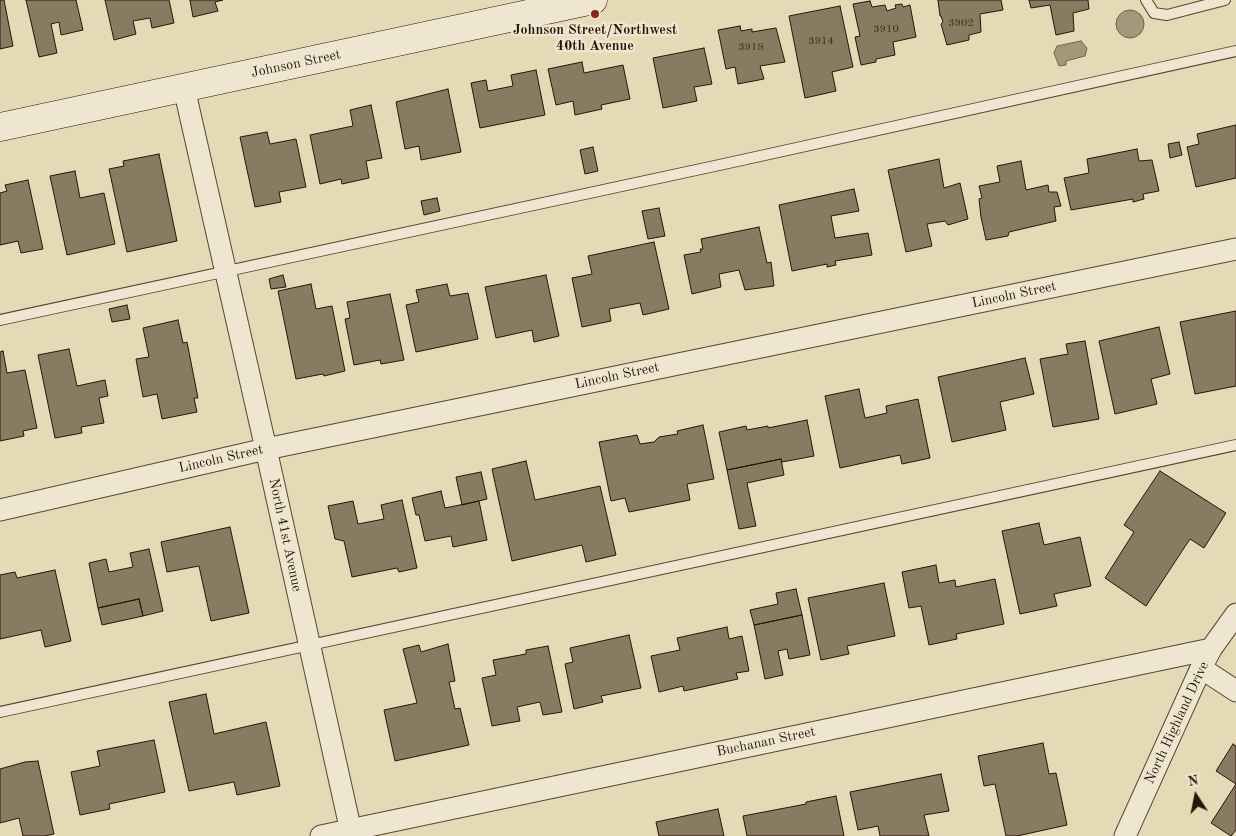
<!DOCTYPE html>
<html>
<head>
<meta charset="utf-8">
<style>
  body { margin:0 }
  #map { position:relative; width:1236px; height:836px; overflow:hidden; background:#e5d9b6; font-family:"Old Standard TT",serif }
  canvas { display:block }
  .north { position:absolute; left:1171px; top:771px; width:50px; height:50px; -webkit-text-stroke:4px #eee6d0; paint-order:stroke; rotate:349deg; font-size:14px; font-weight:700; line-height:20px; text-align:center; color:#261607 }
  .north::after { content:''; display:block; margin:auto; width:18px; height:22px; background:#261607; clip-path:polygon(50% 0,100% 100%,50% 72%,0 100%) }
</style>
</head>
<body>
<div id="map">
<canvas width="1236" height="836"></canvas>
<div class="north">N</div>
</div>
<script>
const context = document.querySelector('canvas').getContext('2d');
context.lineJoin = 'round';
function fillPath(path, color) { context.fillStyle = color; context.fill(path, 'evenodd'); }
const toPath = rows => new Path2D(rows.map(r => 'M' + r).join(''));
function stroke(path, color, width, dash) { context.strokeStyle = color; context.lineWidth = width; context.lineCap = dash ? 'butt' : 'round'; context.setLineDash(dash || []); context.stroke(path); }
function label(font, color, halo, rows, align = 'center') {
  context.font = font + ' "Old Standard TT",serif'; context.lineWidth = 5; context.setLineDash([]); context.textBaseline = 'middle'; context.strokeStyle = halo; context.fillStyle = color; for (const [text, x, y, turn = 0] of rows) {
    context.save(); context.translate(x, y); context.rotate((+turn || 0) * Math.PI / 180); context.textAlign = isNaN(turn) ? turn : align; if (halo) context.strokeText(text, 0, 0); context.fillText(text, 0, 0); context.restore();
  }
}
const water = toPath([
  '1116 24a14 14 0 1 1 28 0a14 14 0 1 1-28 0Z',
  [1081,41,1087,48,1085,56,1066,61,1066,65,1059,66,1054,53,1057,46,1081,41]
]);
fillPath(water, '#a4977a');
stroke(water, '#72634c', 1);
const building = toPath([
  [0,0,4,0,13,46,0,49,0,0],
  [26,0,76,0,83,30,61,35,59,22,51,24,57,53,39,57,26,0],
  [105,0,169,0,174,23,152,28,150,18,133,21,136,34,114,40,105,0],
  [190,0,223,0,215,2,218,11,193,17,190,0],
  [938,0,1001,0,1003,10,980,14,981,32,969,35,969,40,947,45,941,24,943,22,941,16,940,16,938,0],
  [1029,0,1088,0,1089,9,1073,13,1074,31,1056,35,1050,5,1031,8,1029,0],
  [870,1,872,7,885,5,887,11,896,8,895,5,902,4,903,7,910,5,916,37,893,42,895,55,876,59,876,62,861,65,855,37,860,36,853,4,870,1],
  [840,6,853,67,832,72,836,91,805,98,789,16,840,6],
  [740,26,741,31,752,29,752,32,776,28,785,62,760,66,764,79,738,84,735,67,726,69,718,30,740,26],
  [704,48,712,84,694,87,697,101,663,108,653,58,704,48],
  [582,62,584,73,623,65,630,99,601,105,602,109,575,115,573,101,556,105,548,69,582,62],
  [536,70,545,115,480,128,471,83,486,80,488,91,513,86,511,75,536,70],
  [448,89,461,152,421,160,419,146,405,149,396,102,448,89],
  [371,105,382,158,366,161,369,178,342,184,341,179,320,184,310,135,353,126,350,110,371,105],
  [1236,125,1236,178,1196,187,1187,147,1199,144,1197,134,1236,125],
  [267,132,270,144,296,139,306,187,279,192,281,202,255,207,240,137,267,132],
  [1179,142,1182,155,1170,158,1168,144,1179,142],
  [593,147,598,171,585,174,580,150,593,147],
  [1137,149,1139,161,1152,160,1159,191,1143,194,1144,199,1133,202,1133,199,1071,210,1064,178,1089,173,1087,159,1137,149],
  [159,154,177,241,127,252,109,169,124,166,123,161,159,154],
  [939,159,944,188,960,183,968,219,948,225,945,221,927,224,932,246,906,252,888,170,939,159],
  [1021,161,1026,190,1048,185,1049,192,1057,192,1061,206,1054,207,1056,221,1009,232,1008,236,986,240,981,217,979,199,982,198,979,186,1000,182,997,166,1021,161],
  [75,171,80,198,104,193,115,244,67,255,50,176,75,171],
  [28,180,43,249,21,253,18,241,0,245,0,193,7,191,5,185,28,180],
  [854,189,859,211,831,216,835,238,868,233,872,255,835,261,836,265,827,267,827,264,792,271,779,205,854,189],
  [437,198,440,211,424,215,421,201,437,198],
  [659,208,665,236,648,239,642,211,659,208],
  [759,227,767,263,771,262,774,286,745,290,739,270,719,274,721,287,692,294,684,255,701,252,700,249,703,249,701,239,759,227],
  [654,242,669,309,643,315,640,303,609,309,611,321,582,327,572,278,592,274,588,256,654,242],
  [283,275,286,287,271,289,269,279,283,275],
  [546,275,559,336,534,342,532,330,496,338,485,287,546,275],
  [311,284,316,309,332,306,345,371,324,376,323,374,296,379,278,291,311,284],
  [447,284,450,296,468,293,478,339,416,352,406,305,419,302,416,290,447,284],
  [390,294,404,360,381,364,380,360,354,365,345,319,350,318,347,302,390,294],
  [127,305,130,319,112,322,109,309,127,305],
  [1236,311,1236,386,1195,394,1180,322,1236,311],
  [178,320,183,343,187,342,198,398,194,398,197,412,162,419,157,394,143,397,136,359,149,357,143,328,178,320],
  [1159,327,1170,374,1151,379,1157,404,1115,414,1099,341,1159,327],
  [1085,341,1099,419,1053,427,1040,359,1068,354,1066,344,1085,341],
  [69,349,77,386,105,380,108,396,99,398,104,423,81,427,82,433,55,438,38,355,69,349],
  [3,351,7,373,25,370,37,428,23,431,24,436,0,441,0,352,3,351],
  [1025,358,1034,394,1000,402,1006,430,952,442,938,377,1025,358],
  [859,389,865,418,887,413,886,406,918,399,930,458,902,464,900,455,840,468,825,396,859,389],
  [807,420,814,456,782,462,781,459,727,470,719,432,746,426,747,430,768,426,768,428,807,420],
  [703,425,714,479,687,484,690,500,629,512,625,498,611,501,599,442,637,435,640,444,654,442,659,437,678,434,677,431,703,425],
  [781,459,784,475,747,483,756,526,739,529,727,470,781,459],
  [526,461,535,500,600,486,616,555,586,562,582,545,512,561,492,469,526,461],
  [1160,471,1226,513,1204,548,1190,539,1146,606,1105,578,1134,532,1124,525,1160,471],
  [481,472,487,499,462,505,456,477,481,472],
  [441,491,445,508,479,501,487,540,453,547,451,536,425,541,419,515,416,515,412,498,441,491],
  [402,500,417,568,399,572,397,568,352,577,344,541,335,539,328,506,353,501,358,524,384,519,381,505,402,500],
  [1039,523,1044,545,1080,537,1091,586,1054,594,1057,606,1020,614,1002,531,1039,523],
  [230,527,249,613,211,621,199,566,167,572,161,542,230,527],
  [149,549,163,611,143,616,139,599,98,608,89,563,106,559,109,572,133,567,130,553,149,549],
  [936,565,939,583,955,580,956,587,995,579,1004,624,956,634,957,639,929,645,921,606,909,608,902,572,936,565],
  [55,570,71,641,45,647,41,630,0,639,0,575,15,572,17,578,55,570],
  [884,583,895,636,847,646,849,654,821,660,808,598,884,583],
  [796,589,802,615,754,625,750,610,778,604,776,593,796,589],
  [139,599,143,616,102,625,98,608,139,599],
  [802,615,810,655,789,659,787,649,778,651,783,675,765,679,754,625,802,615],
  [727,627,729,639,742,636,749,671,736,673,738,679,684,691,683,686,659,692,651,656,680,650,677,638,727,627],
  [629,635,641,688,601,696,603,702,574,709,565,664,573,662,570,648,629,635],
  [448,644,455,681,449,682,455,709,460,708,469,745,395,761,384,710,417,703,403,649,419,645,421,652,448,644],
  [548,646,562,712,543,715,540,702,517,707,520,721,492,726,482,678,496,675,493,660,526,654,526,650,548,646],
  [206,694,214,734,266,722,280,786,237,795,234,782,189,791,169,702,206,694],
  [154,740,165,792,109,804,110,809,80,815,71,772,100,766,97,751,154,740],
  [1043,743,1049,774,1056,773,1067,825,1017,836,1006,836,995,784,984,786,978,756,1043,743],
  [1233,744,1236,746,1236,784,1216,771,1233,744],
  [38,761,54,834,44,836,23,836,19,818,0,823,0,769,25,762,38,761],
  [941,774,949,811,924,815,929,836,880,836,878,826,858,830,850,792,941,774],
  [1236,784,1236,830,1231,836,1211,823,1236,784],
  [836,796,844,836,747,836,743,816,806,804,806,802,836,796],
  [718,809,724,836,659,836,656,822,718,809]
]);
fillPath(building, '#897b62');
stroke(building, '#261607', 1);
const lane = toPath([
  [1146,0,1154,13,1167,15,1225,0],
  [0,320,724,164,1236,51],
  [0,712,1236,445]
]);
const street = toPath([
  [184,88,266,449,352,836],
  [0,510,266,449,1236,249],
  [1201,668,1236,691],
  [321,836,1211,649],
  [1125,836,1201,668,1211,649,1236,614]
]);
const secondary = toPath([
  [0,127,593,0]
]);
stroke(lane, '#564733', 12);
stroke(street, '#564733', 23);
stroke(secondary, '#261607', 29);
stroke(lane, '#eee6d0', 10);
stroke(street, '#eee6d0', 21);
stroke(secondary, '#eee6d0', 28);
for (const [x, y, r, color] of [
  [595,14,5,"#8f2418"]
]) { const dot = new Path2D(); dot.arc(x, y, r, 0, 2 * Math.PI); context.fillStyle = color; context.fill(dot); stroke(dot, '#eee6d0', 2); }
label('11px', '#3f2f1e', null, [
  ["3902",961,23],
  ["3910",886,29],
  ["3914",821,41],
  ["3918",751,47]
]);
label('bold 14px', '#261607', '#eee6d0', [
  ["Johnson Street/Northwest",595,30],
  ["40th Avenue",595,46]
]);
label('14px', '#261607', '#eee6d0', [
  ["Johnson Street",296,64,-12],
  ["Lincoln Street",1014,295,-12],
  ["Lincoln Street",617,376,-12],
  ["Lincoln Street",221,459,-13],
  ["North 41st Avenue",285,535,78],
  ["North Highland Drive",1177,723,-65],
  ["Buchanan Street",766,742,-12]
]);
</script>
</body>
</html>
